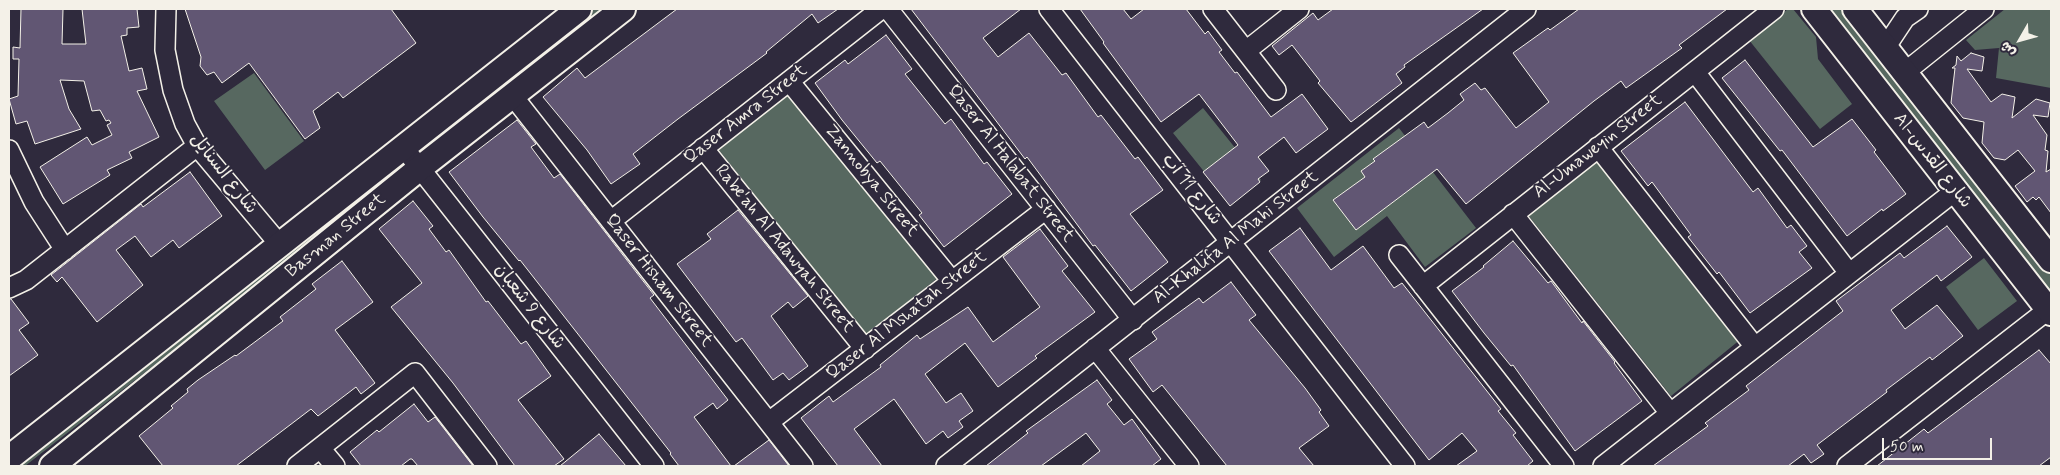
<!DOCTYPE html>
<html>
<head>
<meta charset="utf-8">
<style>
  body { margin:0 }
  #map { position:relative; width:2060px; height:475px; overflow:hidden; background:#2f2a3d; font-family:Mynerve,"Playpen Sans Arabic",sans-serif }
  canvas { display:block }
  .frame { position:absolute; inset:0; border:10px solid #f4f1e8; pointer-events:none }
  .north { position:absolute; left:1995px; top:15px; width:50px; height:50px; -webkit-text-stroke:4px #2f2a3d; paint-order:stroke; rotate:232deg; font-size:14px; font-weight:700; line-height:20px; text-align:center; color:#f4f1e8 }
  .north::after { content:''; display:block; margin:auto; width:18px; height:22px; background:#f4f1e8; clip-path:polygon(50% 0,100% 100%,50% 72%,0 100%) }
  .scale { position:absolute; left:1882px; top:438px; width:110px; height:22px; box-sizing:border-box; border:2px solid #f4f1e8; border-top:0; padding-left:6px; font-size:15px; line-height:18px; white-space:nowrap; color:#f4f1e8; -webkit-text-stroke:4px #2f2a3d; paint-order:stroke }
</style>
</head>
<body>
<div id="map">
<canvas width="2060" height="475"></canvas>
<div class="frame"></div>
<div class="north">ش</div>
<div class="scale">50 m</div>
</div>
<script>
const context = document.querySelector('canvas').getContext('2d');
context.lineJoin = 'round';
function fillPath(path, color) { context.fillStyle = color; context.fill(path, 'evenodd'); }
const toPath = rows => new Path2D(rows.map(r => 'M' + r).join(''));
function stroke(path, color, width, dash) { context.strokeStyle = color; context.lineWidth = width; context.lineCap = dash ? 'butt' : 'round'; context.setLineDash(dash || []); context.stroke(path); }
function label(font, color, halo, rows, align = 'center') {
  context.font = font + ' Mynerve,"Playpen Sans Arabic",sans-serif'; context.lineWidth = 4; context.setLineDash([]); context.textBaseline = 'middle'; context.strokeStyle = halo; context.fillStyle = color; for (const [text, x, y, turn = 0] of rows) {
    context.save(); context.translate(x, y); context.rotate((+turn || 0) * Math.PI / 180); context.textAlign = isNaN(turn) ? turn : align; if (halo) context.strokeText(text, 0, 0); context.fillText(text, 0, 0); context.restore();
  }
}
fillPath(toPath([
  [593,9,610,9,428,147,429,142,503,79],
  [1788,9,1793,9,1816,37,1818,59,1852,104,1820,129,1749,40],
  [1827,9,1841,9,2051,275,2051,294],
  [2005,9,2051,9,2051,88,1996,78,1999,48,1975,50,1966,40],
  [254,73,304,141,265,170,214,101],
  [791,90,941,275,867,336,719,150],
  [1203,108,1261,180,1231,205,1173,133],
  [1399,128,1476,228,1425,267,1387,216,1334,257,1297,208],
  [1597,161,1741,339,1671,396,1528,215],
  [395,168,396,174,385,185,25,466,14,466],
  [1984,258,2017,301,1978,330,1946,287]
]), '#576860');
const building = toPath([
  [21,9,63,9,62,44,86,44,82,9,137,9,139,27,127,28,127,35,121,36,129,71,142,68,147,89,137,91,159,137,129,152,132,158,107,170,110,175,63,204,40,167,87,137,92,145,112,135,107,125,111,123,109,120,106,121,100,110,92,111,84,81,60,80,69,109,81,129,35,144,27,121,16,124,9,99,18,96,19,59,13,59,13,47,20,48,21,9],
  [185,9,391,9,416,43,343,98,338,92,313,111,320,128,305,139,249,63,222,83,214,72,207,75,200,66,201,57,185,9],
  [677,9,838,9,818,23,812,14,766,52,767,53,678,119,633,154,640,164,611,184,587,150,543,97,577,68,585,78,677,9],
  [911,9,1021,9,983,38,998,57,1029,33,1062,75,1066,73,1098,117,1101,115,1135,159,1138,157,1163,190,1130,214,1168,262,1131,291,1095,245,1093,246,1027,157,1025,159,911,9],
  [1080,9,1123,9,1131,19,1144,9,1186,9,1205,34,1208,31,1222,50,1219,52,1235,73,1237,72,1271,117,1302,94,1328,129,1296,153,1284,137,1258,157,1269,171,1258,179,1260,182,1230,206,1203,172,1238,145,1199,94,1161,122,1103,43,1104,42,1080,9],
  [1333,9,1483,9,1404,65,1405,67,1396,74,1402,83,1351,122,1318,83,1320,81,1292,45,1279,55,1272,46,1313,13,1318,20,1333,9],
  [1579,9,1727,9,1679,45,1682,48,1626,88,1621,81,1594,101,1466,204,1437,169,1356,230,1333,200,1365,177,1361,171,1375,161,1373,159,1424,122,1428,128,1448,113,1464,100,1460,94,1475,83,1481,90,1485,88,1516,128,1549,102,1513,53,1548,28,1550,30,1579,9],
  [886,35,912,69,905,74,945,124,951,119,984,164,987,162,1012,194,944,247,919,215,922,213,880,161,877,163,842,120,815,83,845,60,848,64,886,35],
  [1971,53,1984,57,1982,71,1967,69,1991,102,2002,94,2015,97,2012,118,2036,99,2050,103,2048,117,2033,115,2047,135,2045,150,2048,151,2046,172,2051,169,2051,213,2039,197,2036,200,2033,197,2027,202,2015,186,2035,171,2018,150,2005,160,1994,158,1982,143,1984,122,1963,118,1951,103,1955,68,1952,68,1956,65,1957,56,1961,61,1971,53],
  [1745,60,1813,147,1852,119,1876,150,1874,152,1906,194,1883,211,1882,209,1847,236,1782,150,1780,151,1722,78,1745,60],
  [1685,102,1753,192,1758,188,1787,228,1791,225,1807,246,1799,252,1812,268,1750,313,1719,272,1717,274,1688,237,1691,235,1652,182,1648,186,1621,151,1685,102],
  [517,120,536,144,531,147,554,178,560,174,654,295,650,298,728,400,717,409,713,403,694,417,731,466,679,466,670,454,671,453,520,260,519,261,483,217,449,172,517,120],
  [190,172,222,216,179,248,173,240,151,257,135,236,116,250,143,285,97,322,62,277,57,282,51,275,141,204,143,207,190,172],
  [413,201,433,226,429,229,446,252,449,250,486,302,488,301,521,344,526,341,551,376,518,400,564,459,554,466,515,466,453,383,391,307,422,283,379,229,413,201],
  [738,210,808,296,793,308,788,302,771,316,808,366,789,380,783,373,773,380,742,338,736,342,677,264,711,239,707,234,738,210],
  [1947,226,1972,257,1941,281,1937,275,1891,310,1905,329,1937,305,1963,336,1932,360,1930,357,1886,390,1887,392,1817,445,1824,454,1811,463,1804,454,1788,466,1653,466,1708,426,1705,423,1749,390,1746,386,1843,311,1836,301,1900,253,1904,258,1947,226],
  [1300,228,1331,270,1363,246,1394,288,1402,283,1501,409,1498,411,1516,433,1513,435,1533,461,1527,466,1456,466,1477,451,1462,433,1429,460,1269,251,1300,228],
  [1040,229,1068,266,1062,271,1095,312,1035,356,1037,358,998,387,965,343,925,374,946,403,961,393,973,411,959,421,963,427,948,438,943,431,926,444,894,399,854,429,882,466,838,466,801,418,829,396,833,402,881,367,880,365,917,335,920,339,968,307,993,342,1040,307,1003,257,1040,229],
  [1513,241,1548,283,1551,281,1582,323,1583,321,1615,362,1614,363,1642,401,1575,451,1513,365,1511,366,1484,333,1452,291,1484,267,1483,266,1513,241],
  [342,261,373,302,335,330,375,383,361,394,356,387,318,416,311,409,236,466,163,466,139,436,173,408,171,406,188,392,187,389,198,380,235,355,236,356,283,321,280,317,316,289,312,284,342,261],
  [1231,282,1256,315,1249,320,1305,388,1321,410,1319,412,1329,426,1299,448,1314,466,1227,466,1162,385,1153,392,1129,359,1157,339,1152,332,1199,298,1203,303,1231,282],
  [9,299,11,299,29,323,19,330,38,355,9,376,9,299],
  [2039,350,2051,364,2051,457,2039,466,1877,466,1924,429,1928,433,2039,350],
  [1097,380,1112,400,1107,404,1124,425,1132,419,1161,459,1152,466,1081,466,1100,451,1086,433,1041,466,986,466,1028,433,1026,431,1097,380],
  [414,404,428,422,435,417,473,466,418,466,412,459,410,459,401,466,361,466,350,452,377,430,379,432,414,404],
  [599,434,626,466,560,466,599,434],
  [769,440,789,466,734,466,769,440]
]);
fillPath(building, '#615673');
stroke(building, '#f4f1e8', 1);
const minor = toPath([
  [166,9,165,50,173,90,185,124,197,146,280,245],
  [888,9,1133,320],
  [1049,9,1405,466],
  [1213,9,1276,90],
  [1885,48,1905,18,1918,9],
  [1246,51,1299,9],
  [1695,72,1849,273],
  [1904,73,1984,9],
  [789,81,952,281],
  [512,95,803,466],
  [1598,147,1755,347],
  [404,148,654,466],
  [703,148,865,349],
  [9,150,34,202,65,250],
  [1513,214,1670,413],
  [611,221,881,9],
  [1399,255,1564,466],
  [1423,286,1774,9],
  [9,288,26,280,197,146],
  [1095,348,1189,466],
  [769,422,1046,209],
  [320,448,335,466],
  [297,466,415,373,487,466],
  [946,466,1526,9],
  [1603,466,1955,191],
  [1847,466,2049,309]
]);
const major = toPath([
  [1814,9,2051,313],
  [1855,9,2051,260],
  [9,458,579,9],
  [52,466,420,168,623,9]
]);
stroke(minor, '#f4f1e8', 22);
stroke(major, '#f4f1e8', 28);
stroke(minor, '#2f2a3d', 19);
stroke(major, '#2f2a3d', 24);
label('18px', '#f4f1e8', '#2f2a3d', [
  ["Qaser Amra Street",746,115,-38],
  ["Al-Umaweyin Street",1598,147,-38],
  ["Al-شارع القدس",1932,161,52],
  ["Qaser Al Halabat Street",1010,164,52],
  ["شارع السنايل",223,174,52],
  ["Zannobya Street",871,181,51],
  ["شارع 11 آب",1191,190,52],
  ["Basman Street",336,236,-39],
  ["Al-Khalifa Al Mahi Street",1236,238,-38],
  ["Rabe'ah Al Adawyah Street",784,249,51],
  ["Qaser Hisham Street",658,281,52],
  ["شارع 9 شعبان",529,307,52],
  ["Qaser Al Mshatah Street",907,316,-38]
]);
</script>
</body>
</html>
